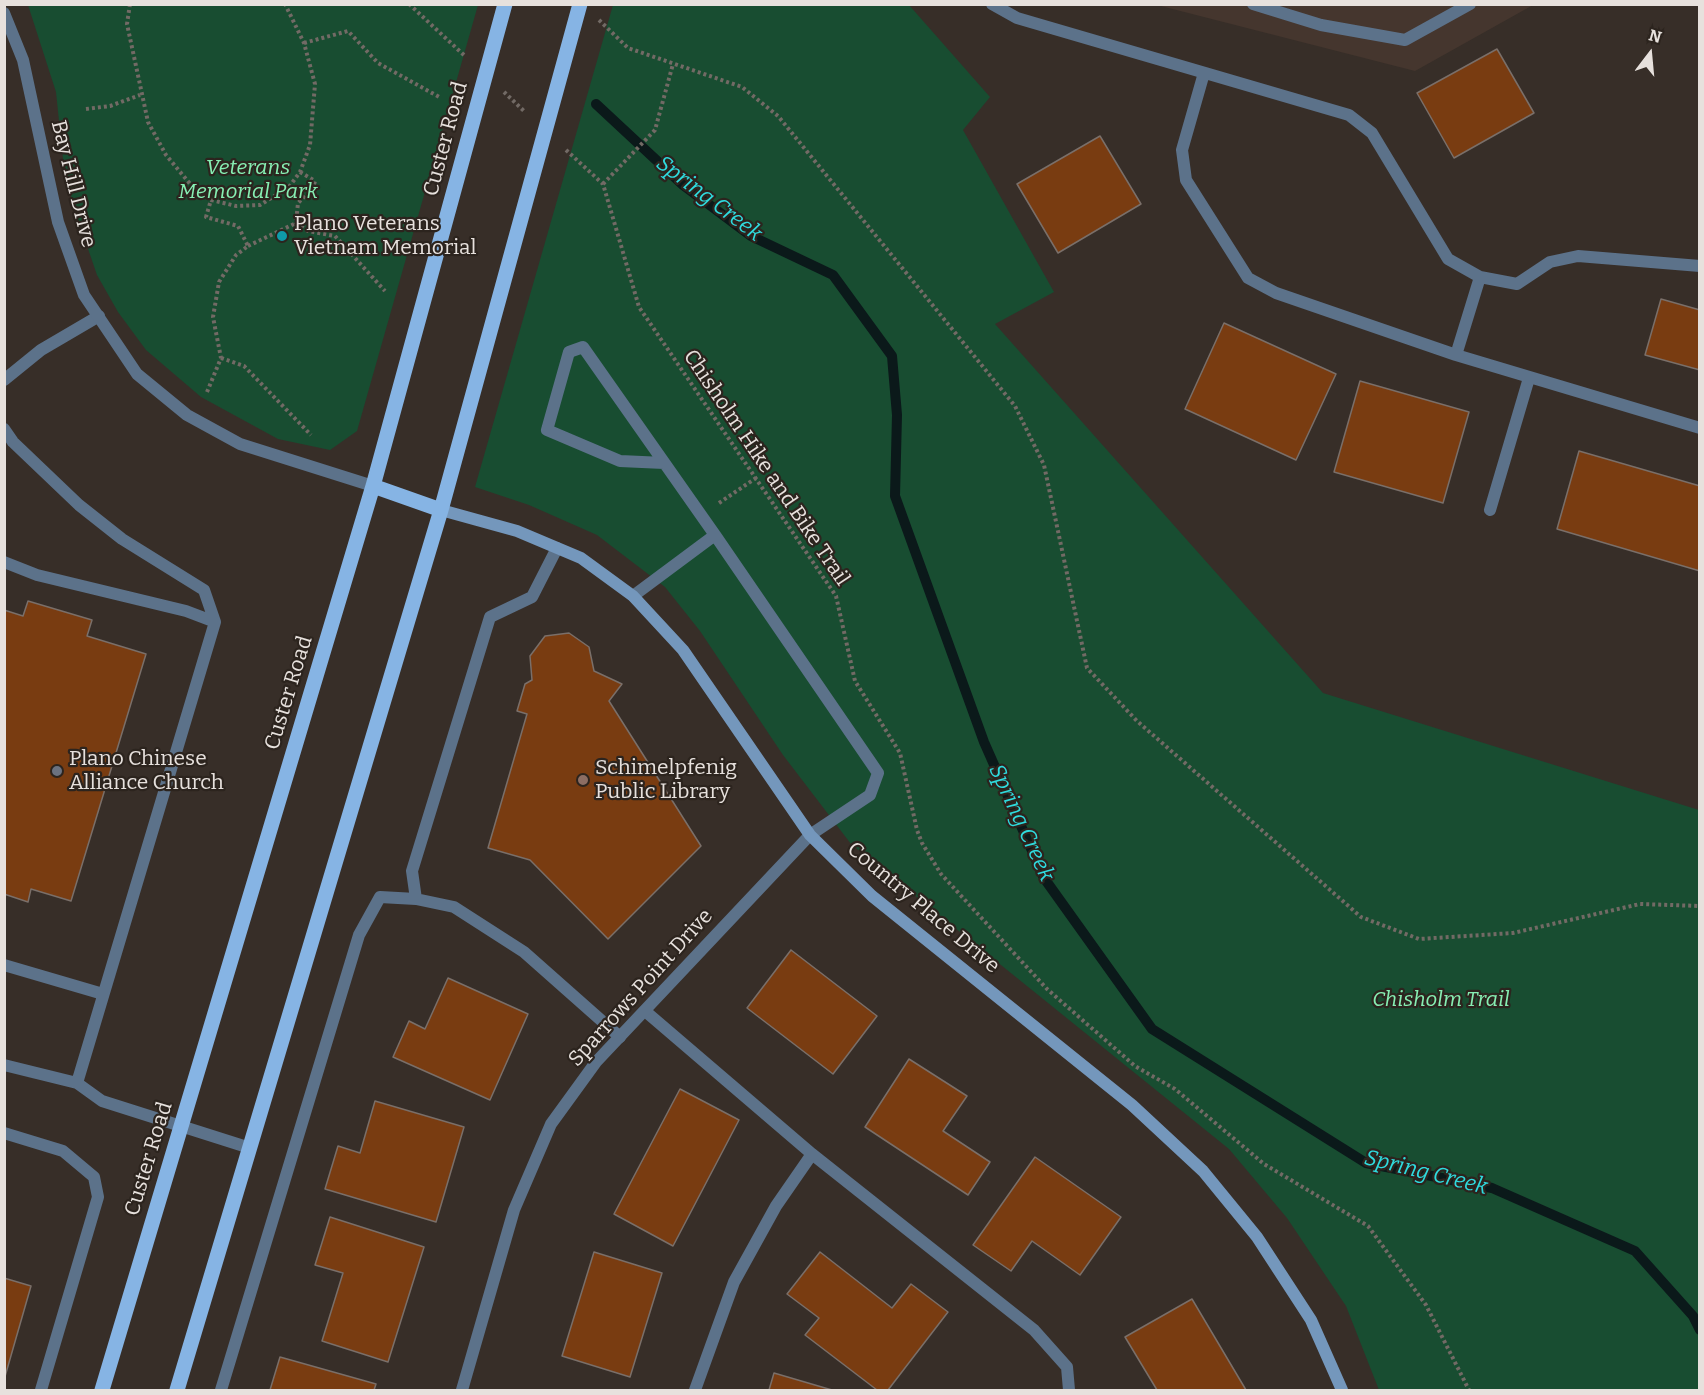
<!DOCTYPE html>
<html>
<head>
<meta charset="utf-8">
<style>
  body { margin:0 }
  #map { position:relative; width:1704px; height:1395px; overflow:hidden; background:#372e28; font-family:Bitter,serif }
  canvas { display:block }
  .frame { position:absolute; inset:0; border:6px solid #e7e1dd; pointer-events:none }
  .north { position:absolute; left:1620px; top:24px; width:60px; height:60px; -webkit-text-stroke:4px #2c241e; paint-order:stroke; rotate:16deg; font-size:16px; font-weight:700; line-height:24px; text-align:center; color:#e7e1dd }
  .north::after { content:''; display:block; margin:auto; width:21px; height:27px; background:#e7e1dd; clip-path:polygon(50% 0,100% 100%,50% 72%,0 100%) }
</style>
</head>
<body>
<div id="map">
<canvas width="1704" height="1395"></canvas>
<div class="frame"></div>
<div class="north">N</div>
</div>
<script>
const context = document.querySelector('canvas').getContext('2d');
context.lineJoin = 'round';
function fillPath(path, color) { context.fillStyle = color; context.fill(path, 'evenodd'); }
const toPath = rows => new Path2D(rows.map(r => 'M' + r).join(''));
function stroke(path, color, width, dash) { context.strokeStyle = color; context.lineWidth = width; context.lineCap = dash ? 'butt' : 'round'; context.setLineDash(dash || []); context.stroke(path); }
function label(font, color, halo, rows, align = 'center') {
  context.font = font + ' Bitter,serif'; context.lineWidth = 4.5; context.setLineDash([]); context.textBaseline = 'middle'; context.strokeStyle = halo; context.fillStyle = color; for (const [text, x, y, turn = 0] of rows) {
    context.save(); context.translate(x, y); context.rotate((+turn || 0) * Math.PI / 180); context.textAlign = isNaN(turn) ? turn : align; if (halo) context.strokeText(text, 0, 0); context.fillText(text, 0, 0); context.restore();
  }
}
fillPath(toPath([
  [1157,5,1533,5,1415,71]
]), '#45362e');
fillPath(toPath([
  [28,5,478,5,357,431,330,450,278,439,201,397,146,350,118,312,97,275,73,205,63,159,56,92],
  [613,5,909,5,990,97,963,130,1054,292,995,324,1323,693,1699,810,1699,1390,1379,1390,1346,1306,1287,1218,1229,1149,851,844,783,755,700,631,665,587,597,535,529,505,475,487]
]), '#184d31');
stroke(toPath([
  [596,104,683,185,751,236,833,275,892,356,897,415,895,496,984,742,1044,878,1152,1029,1366,1163,1492,1188,1635,1251,1693,1316,1700,1330]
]), '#0b191a', 10);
const building = toPath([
  [1497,49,1534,113,1454,158,1417,93,1497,49],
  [1100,136,1141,204,1058,253,1017,184,1100,136],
  [1661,299,1700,310,1700,370,1645,355,1661,299],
  [1224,323,1336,374,1296,460,1185,409,1224,323],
  [1360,381,1469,412,1443,503,1334,472,1360,381],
  [1579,451,1700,486,1700,571,1557,529,1579,451],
  [28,601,92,620,87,636,146,654,71,901,31,889,28,902,4,894,4,610,23,616,28,601],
  [569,633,589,647,594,671,622,684,609,701,701,846,608,939,530,860,488,848,527,714,517,711,525,684,532,680,530,656,545,636,569,633],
  [791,950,877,1016,833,1074,747,1008,791,950],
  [448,978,528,1014,490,1100,393,1057,409,1021,425,1029,448,978],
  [909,1059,967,1096,943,1131,990,1162,968,1195,865,1127,909,1059],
  [680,1089,739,1120,673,1246,614,1214,680,1089],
  [375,1101,464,1127,436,1222,325,1189,338,1146,360,1153,375,1101],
  [1035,1157,1121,1217,1080,1275,1032,1241,1011,1271,973,1245,1035,1157],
  [330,1217,424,1247,388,1362,322,1341,343,1273,315,1265,330,1217],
  [594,1252,662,1273,630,1377,562,1356,594,1252],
  [820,1252,892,1308,911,1284,948,1312,888,1390,877,1390,805,1335,819,1318,787,1294,820,1252],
  [4,1278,31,1286,4,1380,4,1278],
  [1192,1299,1246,1390,1157,1390,1125,1337,1192,1299],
  [280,1357,376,1384,374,1390,270,1390,280,1357],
  [774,1373,832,1390,769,1390,774,1373]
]);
fillPath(building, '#793c11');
stroke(building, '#7a6f69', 1.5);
stroke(toPath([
  [130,4,127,24,148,122,166,155,191,185,211,200,236,206,260,205,289,187,300,172,310,145,315,84,304,43,285,4],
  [409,4,466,57],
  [599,20,628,48,742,87,778,116,1015,406,1044,465,1087,668,1137,721,1361,917,1419,939,1513,933,1640,904,1700,906],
  [304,43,348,31,378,63,441,98],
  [504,92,525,112],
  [86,109,110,106,140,95],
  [566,150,603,184,639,307,836,596,855,681,900,753,917,830,922,843,941,874,1047,989,1135,1066,1175,1089,1264,1164,1368,1226,1426,1305,1469,1390],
  [300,172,315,181,313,188,298,203,296,223,308,231,335,236,385,291],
  [603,184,655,130,673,64],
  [248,246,296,223],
  [221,358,244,366,311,435],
  [207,392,221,358,213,317,219,282,236,255,248,246,238,226,206,217,211,200],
  [719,503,756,478]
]), '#726a65', 4, [3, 3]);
stroke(toPath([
  [992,4,1017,18,1349,115,1372,133,1448,259,1480,277,1517,284,1550,262,1578,256,1700,266],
  [1253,4,1321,25,1405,40,1470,4],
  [1204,73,1182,150,1186,180,1248,278,1276,293,1456,355,1700,428],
  [1456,355,1480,277],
  [4,380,41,350,99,316],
  [4,429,13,442,79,505,122,539,204,590,215,622],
  [664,463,620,461,547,430,569,352,583,347,715,535],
  [1490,510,1529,378],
  [4,562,37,575,186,611,215,622,77,1083,102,1101,250,1148],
  [633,596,715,535,878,773,870,795,810,835],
  [416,899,412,871,490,617,532,597,557,548],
  [4,965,103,994],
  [645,1011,812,1154,1034,1330,1067,1367,1069,1390],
  [4,1065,77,1083],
  [4,1133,63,1151,94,1177,98,1197,41,1390],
  [221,1390,359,935,380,897,416,899,454,907,524,952,620,1037],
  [695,1390,734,1282,776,1206,812,1154]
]), '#5c728a', 12);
stroke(toPath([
  [4,13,23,60,58,222,84,295,137,374,187,415,240,444,373,486],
  [462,1390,514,1210,551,1124,596,1062,810,835]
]), '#5c728a', 12);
stroke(toPath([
  [441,510,517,531,581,558,633,596,683,650,810,835,872,896,1132,1105,1203,1171,1257,1237,1311,1320,1342,1390]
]), '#7497bc', 12);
stroke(toPath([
  [373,486,441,510],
  [102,1390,373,486,505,4],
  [177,1390,441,510,580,4]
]), '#86b4e4', 15);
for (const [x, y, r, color] of [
  [282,236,6,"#0f9aa8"],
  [57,771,6,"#6b7280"],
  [583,780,6,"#8d6e63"]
]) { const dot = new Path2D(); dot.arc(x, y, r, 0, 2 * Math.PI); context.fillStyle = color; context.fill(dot); stroke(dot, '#2c241e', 2); }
label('21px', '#e7e1dd', '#2c241e', [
  ["Custer Road",446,139,-75],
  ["Bay Hill Drive",73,184,76],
  ["Chisholm Hike and Bike Trail",766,468,56],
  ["Custer Road",289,693,-73],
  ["Country Place Drive",923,908,40],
  ["Sparrows Point Drive",641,988,-48],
  ["Custer Road",149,1159,-73]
]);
label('italic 21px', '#87efb3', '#2c241e', [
  ["Veterans",248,168],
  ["Memorial Park",248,192],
  ["Chisholm Trail",1441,1000]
]);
label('21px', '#e7e1dd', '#2c241e', [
  ["Plano Veterans",294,224],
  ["Vietnam Memorial",294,248],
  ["Plano Chinese",69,759],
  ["Alliance Church",69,783],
  ["Schimelpfenig",595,768],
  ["Public Library",595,792]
], 'left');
label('italic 22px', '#2fdbde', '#2c241e', [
  ["Spring Creek",709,199,37],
  ["Spring Creek",1021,823,65],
  ["Spring Creek",1426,1173,14]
]);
</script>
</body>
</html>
